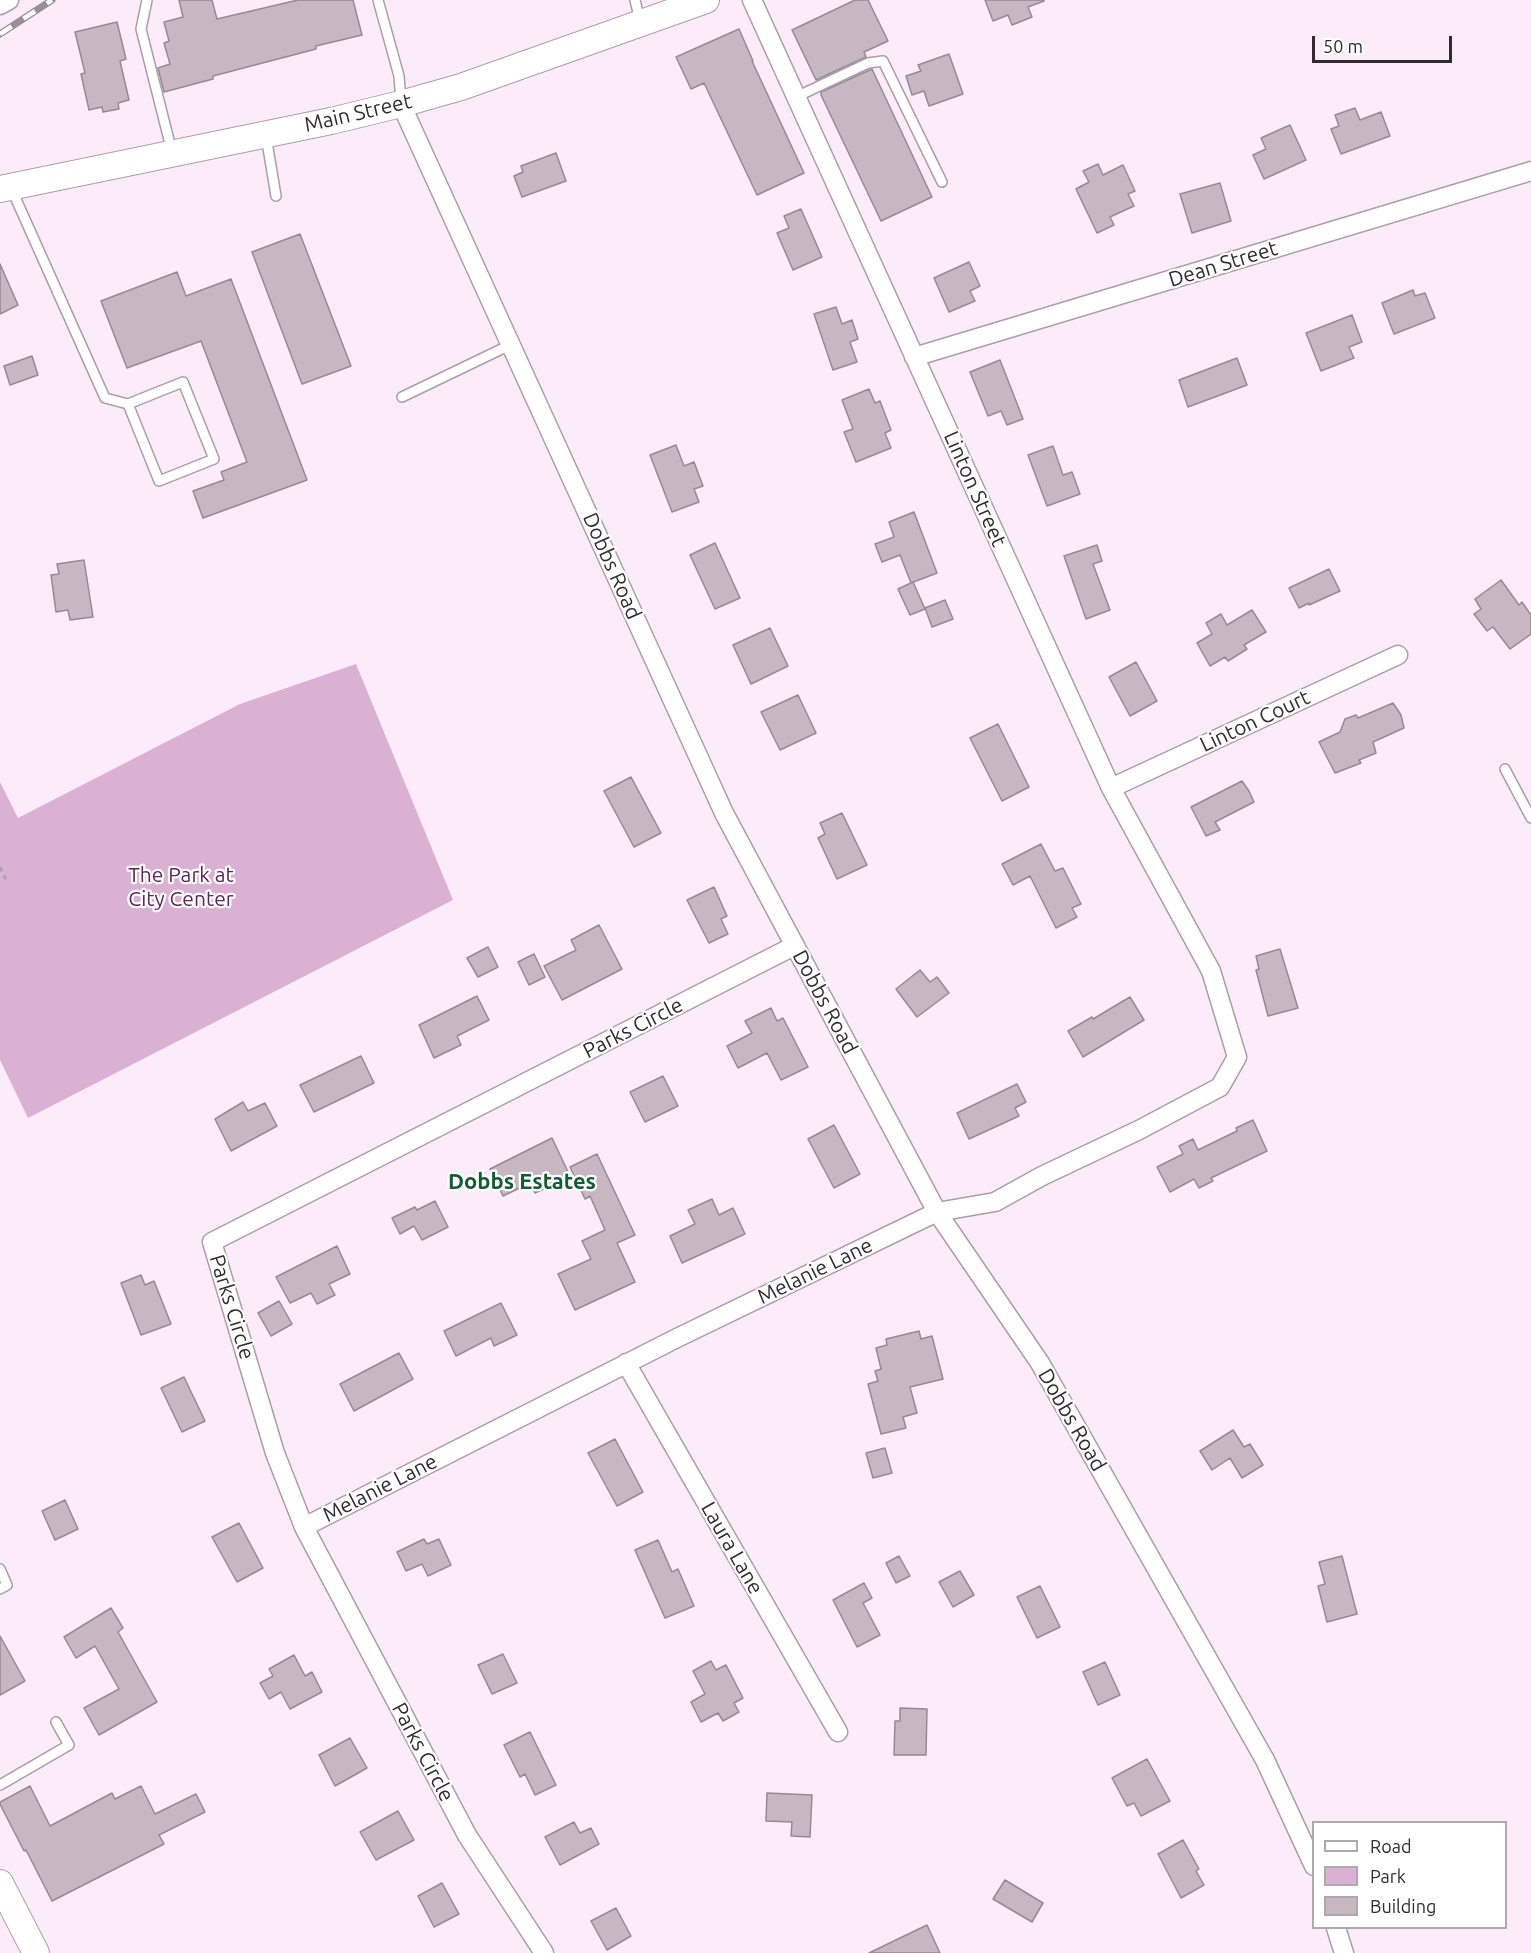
<!DOCTYPE html>
<html>
<head>
<meta charset="utf-8">
<style>
  body { margin:0 }
  #map { position:relative; width:1531px; height:1953px; overflow:hidden; background:#fcecf9; font-family:Ubuntu,sans-serif }
  canvas { display:block }
  .legend { position:absolute; left:1312px; top:1821px; width:195px; height:108px; box-sizing:border-box; background:#fff; border:2px solid #adaaac; margin:0; padding:8px 10px; list-style:none; font-size:18px; color:#312b30 }
  .legend li { display:flex; align-items:center; gap:12px; height:30px }
  .legend b { width:30px; border:2px solid #adaaac }
  .scale { position:absolute; left:1312px; top:36px; width:140px; height:27px; box-sizing:border-box; border:3px solid #312b30; border-top:0; padding-left:8px; font-size:18px; line-height:21px; white-space:nowrap; color:#312b30; -webkit-text-stroke:4px #fff; paint-order:stroke }
</style>
</head>
<body>
<div id="map">
<canvas width="1531" height="1953"></canvas>
<ul class="legend">
<li><b style="height:8px;background:#fff"></b>Road</li>
<li><b style="height:16px;background:#dab1d2"></b>Park</li>
<li><b style="height:16px;background:#c6b7c3"></b>Building</li>
</ul>
<div class="scale">50 m</div>
</div>
<script>
const context = document.querySelector('canvas').getContext('2d');
context.lineJoin = 'round';
function fillPath(path, color) { context.fillStyle = color; context.fill(path, 'evenodd'); }
const toPath = rows => new Path2D(rows.map(r => 'M' + r).join(''));
function stroke(path, color, width, dash) { context.strokeStyle = color; context.lineWidth = width; context.lineCap = dash ? 'butt' : 'round'; context.setLineDash(dash || []); context.stroke(path); }
function label(font, color, halo, rows, align = 'center') {
  context.font = font + ' Ubuntu,sans-serif'; context.lineWidth = 4.5; context.setLineDash([]); context.textBaseline = 'middle'; context.strokeStyle = halo; context.fillStyle = color; for (const [text, x, y, turn = 0] of rows) {
    context.save(); context.translate(x, y); context.rotate((+turn || 0) * Math.PI / 180); context.textAlign = isNaN(turn) ? turn : align; if (halo) context.strokeText(text, 0, 0); context.fillText(text, 0, 0); context.restore();
  }
}
fillPath(toPath([
  [356,664,453,900,28,1118,0,1060,0,782,18,818,240,704]
]), '#dab1d2');
const building = toPath([
  [179,0,212,0,217,19,298,0,353,0,362,35,316,46,316,49,213,76,213,79,164,92,158,68,170,64,164,43,169,41,164,22,183,17,179,0],
  [855,0,868,0,888,41,864,52,866,57,816,80,792,30,855,0],
  [985,0,1044,0,1044,1,1028,7,1032,17,1012,25,1008,15,993,21,985,0],
  [117,22,126,59,120,61,129,100,118,103,119,109,103,112,102,107,89,110,81,74,85,73,75,32,117,22],
  [739,29,753,61,752,61,804,173,757,195,704,83,691,89,676,57,739,29],
  [949,54,963,94,929,106,924,91,912,95,906,76,921,71,918,65,949,54],
  [872,69,932,197,881,221,821,95,821,92,872,69],
  [1355,108,1360,120,1381,112,1390,136,1341,154,1331,129,1339,126,1335,115,1355,108],
  [1290,125,1306,160,1264,179,1253,155,1266,149,1261,138,1290,125],
  [556,153,566,181,522,197,514,176,523,172,521,166,556,153],
  [1098,164,1103,175,1123,165,1135,191,1128,194,1134,206,1110,217,1114,225,1097,233,1076,189,1089,182,1083,171,1098,164],
  [1220,183,1231,221,1192,233,1180,194,1220,183],
  [801,209,822,257,793,270,777,233,789,228,784,216,801,209],
  [300,234,351,366,302,384,252,252,300,234],
  [969,262,980,286,970,291,975,301,949,312,934,278,969,262],
  [0,264,18,305,0,314,0,264],
  [177,272,186,296,231,279,307,480,203,518,193,491,224,480,221,472,247,462,201,341,127,368,101,301,177,272],
  [1413,290,1415,296,1425,293,1435,318,1394,334,1382,303,1413,290],
  [836,307,842,324,852,320,858,339,850,342,857,362,833,370,814,314,836,307],
  [1352,315,1362,342,1349,347,1354,358,1321,371,1306,333,1352,315],
  [32,356,38,375,10,385,4,366,32,356],
  [1237,358,1247,385,1188,407,1179,380,1237,358],
  [1000,360,1023,419,1007,425,1001,411,988,416,970,372,1000,360],
  [869,389,875,403,880,401,891,430,885,433,891,448,856,462,844,432,853,429,842,400,869,389],
  [676,445,684,466,694,462,703,486,694,489,699,502,672,512,650,455,676,445],
  [1053,446,1063,475,1072,472,1080,494,1047,506,1028,455,1053,446],
  [914,512,937,573,911,583,900,555,882,562,875,544,894,537,889,522,914,512],
  [715,543,740,598,715,609,690,555,715,543],
  [1097,545,1102,561,1093,564,1110,610,1086,619,1064,556,1097,545],
  [84,560,93,617,70,620,68,610,56,612,51,575,59,574,57,564,84,560],
  [1329,569,1340,591,1309,605,1309,603,1299,608,1289,588,1329,569],
  [1501,580,1519,605,1522,602,1531,615,1531,634,1510,649,1493,627,1487,631,1474,614,1481,609,1475,599,1501,580],
  [913,582,925,609,910,615,898,589,913,582],
  [945,600,953,619,932,627,925,608,945,600],
  [1252,610,1266,632,1244,645,1247,649,1228,661,1225,657,1210,666,1197,643,1212,634,1206,623,1221,614,1227,625,1252,610],
  [770,628,788,666,751,684,733,645,770,628],
  [1136,662,1157,701,1130,716,1109,677,1136,662],
  [798,695,816,733,780,750,761,712,798,695],
  [1393,703,1401,715,1404,728,1373,742,1376,753,1359,760,1361,763,1335,773,1319,742,1340,732,1345,719,1356,715,1358,718,1393,703],
  [998,724,1029,787,1002,801,970,738,998,724],
  [631,777,661,833,634,847,604,791,631,777],
  [1242,781,1249,791,1254,802,1215,822,1220,830,1206,836,1191,807,1242,781],
  [842,813,867,865,837,879,818,838,825,834,820,823,842,813],
  [1041,844,1055,871,1063,868,1081,904,1072,908,1077,917,1056,928,1030,876,1013,885,1002,864,1041,844],
  [714,887,727,916,721,919,728,934,709,943,687,900,714,887],
  [599,925,622,969,562,1000,544,966,576,950,571,940,599,925],
  [488,947,498,967,478,977,467,958,488,947],
  [1280,949,1298,1008,1268,1016,1256,970,1259,969,1256,956,1280,949],
  [534,954,545,977,529,985,518,962,534,954],
  [920,970,930,982,937,977,949,993,917,1017,896,989,920,970],
  [477,996,489,1020,457,1036,461,1045,434,1058,419,1025,477,996],
  [1130,997,1144,1020,1083,1057,1068,1031,1092,1017,1093,1019,1130,997],
  [771,1008,777,1021,783,1018,808,1067,781,1080,767,1053,738,1068,727,1046,752,1033,745,1021,771,1008],
  [361,1056,374,1083,314,1112,300,1085,361,1056],
  [663,1076,678,1106,645,1122,630,1092,663,1076],
  [1017,1084,1026,1102,1015,1108,1019,1116,969,1139,957,1113,1017,1084],
  [243,1102,248,1111,265,1103,277,1126,231,1151,215,1119,243,1102],
  [1253,1120,1267,1151,1211,1178,1213,1181,1199,1188,1194,1179,1170,1192,1157,1167,1183,1154,1179,1146,1193,1139,1198,1150,1237,1131,1236,1128,1253,1120],
  [834,1125,860,1174,834,1188,808,1139,834,1125],
  [552,1138,570,1176,535,1193,530,1183,503,1196,490,1169,552,1138],
  [597,1154,635,1235,617,1243,635,1282,575,1310,558,1274,591,1259,582,1241,605,1230,590,1196,585,1199,570,1167,597,1154],
  [712,1199,719,1215,733,1208,745,1234,682,1263,670,1236,695,1224,688,1210,712,1199],
  [435,1201,448,1227,422,1240,414,1226,400,1234,392,1218,415,1207,417,1210,435,1201],
  [337,1246,350,1274,329,1284,335,1295,317,1304,311,1293,290,1303,276,1277,337,1246],
  [141,1275,145,1285,154,1281,171,1324,141,1335,121,1283,141,1275],
  [279,1301,292,1324,271,1336,258,1313,279,1301],
  [501,1303,517,1335,494,1346,491,1338,456,1356,444,1331,501,1303],
  [919,1331,921,1339,932,1336,943,1379,910,1387,917,1413,903,1417,906,1428,881,1434,868,1384,878,1381,875,1371,881,1369,876,1348,887,1345,886,1339,919,1331],
  [399,1353,413,1379,354,1411,340,1384,399,1353],
  [184,1377,205,1421,182,1432,161,1388,184,1377],
  [1233,1430,1244,1447,1250,1444,1263,1465,1242,1478,1230,1458,1212,1470,1200,1451,1233,1430],
  [615,1439,643,1492,617,1506,588,1453,615,1439],
  [885,1448,892,1473,873,1478,866,1453,885,1448],
  [65,1500,78,1529,55,1540,42,1511,65,1500],
  [239,1523,263,1568,237,1582,212,1537,239,1523],
  [424,1539,427,1544,439,1539,451,1565,428,1576,422,1564,406,1571,397,1552,424,1539],
  [658,1540,672,1572,678,1569,694,1606,665,1618,635,1550,658,1540],
  [899,1556,910,1576,896,1583,886,1563,899,1556],
  [1342,1556,1357,1614,1327,1622,1318,1586,1325,1584,1319,1562,1342,1556],
  [960,1571,974,1595,953,1607,939,1582,960,1571],
  [864,1583,872,1598,863,1603,880,1635,857,1647,833,1600,864,1583],
  [1040,1586,1060,1627,1037,1638,1017,1597,1040,1586],
  [111,1608,123,1628,118,1632,157,1702,99,1735,84,1708,119,1689,95,1646,76,1658,64,1637,111,1608],
  [0,1636,25,1681,0,1695,0,1636],
  [503,1654,517,1683,492,1694,478,1665,503,1654],
  [294,1655,305,1676,312,1672,322,1692,290,1709,281,1692,269,1699,260,1683,273,1676,269,1669,294,1655],
  [711,1661,716,1670,726,1665,743,1698,734,1703,739,1712,723,1721,718,1713,701,1722,691,1702,705,1694,693,1671,711,1661],
  [1105,1662,1120,1695,1098,1705,1083,1672,1105,1662],
  [900,1708,927,1709,926,1755,894,1755,895,1721,900,1721,900,1708],
  [530,1732,556,1785,535,1795,525,1774,520,1777,504,1745,530,1732],
  [350,1738,367,1768,335,1786,319,1755,350,1738],
  [1147,1759,1170,1801,1141,1816,1134,1803,1127,1806,1112,1778,1147,1759],
  [30,1786,50,1826,112,1793,115,1799,141,1786,155,1814,196,1794,205,1812,159,1835,164,1844,52,1901,26,1850,24,1851,0,1804,0,1802,30,1786],
  [767,1793,812,1795,810,1837,791,1836,792,1822,766,1821,767,1793],
  [398,1811,414,1840,376,1860,360,1832,398,1811],
  [574,1822,580,1833,591,1828,599,1844,560,1865,545,1837,574,1822],
  [1183,1840,1199,1869,1196,1871,1204,1885,1181,1898,1158,1854,1183,1840],
  [1005,1880,1043,1903,1032,1922,993,1899,1005,1880],
  [442,1883,459,1914,434,1927,418,1896,442,1883],
  [616,1908,631,1936,607,1950,591,1921,616,1908],
  [927,1925,940,1953,869,1953,927,1925]
]);
fillPath(building, '#c6b7c3');
stroke(building, '#978994', 1.5);
const lane = toPath([
  [147,0,141,29,172,152],
  [378,0,399,76,401,102],
  [635,0,640,21],
  [796,97,868,63,883,61,942,182],
  [266,136,276,196],
  [11,188,105,398,128,404,183,382,214,459,159,481,128,404],
  [402,397,510,345],
  [1505,769,1531,818],
  [0,1569,7,1585,0,1589],
  [0,1785,69,1745,56,1722]
]);
const street = toPath([
  [0,5,9,0],
  [401,104,724,813,937,1212,1040,1363,1265,1760,1314,1866],
  [914,357,1531,171],
  [1111,788,1398,655],
  [626,1363,838,1732],
  [304,1527,677,1338,937,1212,995,1202,1042,1176,1139,1130,1220,1087,1237,1057,1211,971,1111,788,752,0],
  [1336,1928,1344,1953],
  [544,1953,467,1835,304,1527,275,1453,212,1242,794,946]
]);
const secondary = toPath([
  [0,189,331,121,401,104,461,87,706,0],
  [0,1883,36,1953]
]);
stroke(lane, '#ac9da9', 12);
stroke(street, '#ac9da9', 21);
stroke(secondary, '#ac9da9', 28);
stroke(toPath([
  [0,867,7,882]
]), '#aca0aa', 3, [4.5, 4.5]);
stroke(lane, '#fff', 9);
stroke(street, '#fff', 18);
stroke(secondary, '#fff', 26);
const rail = toPath([
  [0,34,52,0]
]);
stroke(rail, '#998e97', 7);
stroke(rail, '#fff', 4.5, [14]);
label('21px', '#312b30', '#fff', [
  ["Main Street",358,113,-13],
  ["Dean Street",1223,264,-17],
  ["Linton Street",975,489,66],
  ["Dobbs Road",612,566,66],
  ["Linton Court",1255,721,-25],
  ["Dobbs Road",825,1002,62],
  ["Parks Circle",633,1028,-27],
  ["Melanie Lane",815,1271,-26],
  ["Parks Circle",232,1307,73],
  ["Dobbs Road",1072,1420,60],
  ["Melanie Lane",380,1488,-27],
  ["Laura Lane",732,1548,60],
  ["Parks Circle",423,1752,62]
]);
label('21px', '#5e2656', '#fff', [
  ["The Park at",181,875],
  ["City Center",181,899]
]);
label('bold 22px', '#115c31', '#fff', [
  ["Dobbs Estates",522,1182]
]);
</script>
</body>
</html>
